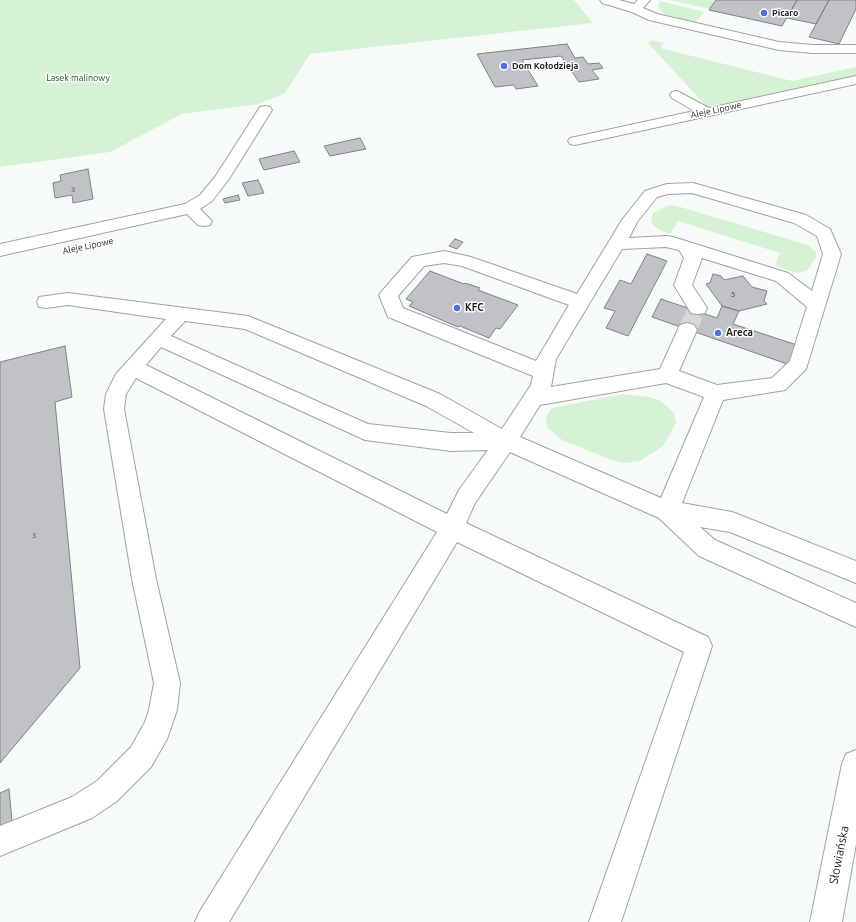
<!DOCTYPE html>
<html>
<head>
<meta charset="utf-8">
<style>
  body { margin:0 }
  canvas { display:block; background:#f7fbf7 }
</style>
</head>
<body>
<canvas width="856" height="922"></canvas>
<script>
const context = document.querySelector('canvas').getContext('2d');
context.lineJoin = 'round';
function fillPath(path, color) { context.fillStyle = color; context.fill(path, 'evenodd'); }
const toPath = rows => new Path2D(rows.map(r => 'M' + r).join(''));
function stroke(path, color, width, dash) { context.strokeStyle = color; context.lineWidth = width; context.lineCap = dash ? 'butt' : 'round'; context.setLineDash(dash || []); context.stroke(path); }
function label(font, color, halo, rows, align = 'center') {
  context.font = font + ' Ubuntu,sans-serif'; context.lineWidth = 3; context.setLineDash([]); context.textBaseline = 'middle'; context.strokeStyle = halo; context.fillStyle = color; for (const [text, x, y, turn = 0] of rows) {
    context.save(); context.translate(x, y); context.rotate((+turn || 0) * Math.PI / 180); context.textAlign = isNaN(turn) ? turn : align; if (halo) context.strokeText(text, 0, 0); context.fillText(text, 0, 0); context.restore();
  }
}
fillPath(toPath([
  [0,0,574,0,593,23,310,54,285,93,259,104,182,114,110,152,0,167],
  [670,0,716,0,710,9],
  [660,1,669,3,704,12,695,23,671,17,664,14,658,6],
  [651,40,664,43,660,48,792,81,856,67,856,75,707,107,648,43],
  [670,205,677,206,808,245,816,252,816,257,808,270,799,273,790,271,775,266,780,253,678,221,670,234,659,230,653,225,651,219,653,213],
  [622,394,649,397,661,401,674,413,676,423,663,446,640,461,625,463,614,461,562,440,547,427,546,417,552,408]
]), '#d6f2d5');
const building = toPath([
  [716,0,797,0,782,26,709,10,716,0],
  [797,0,829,0,816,24,787,18,797,0],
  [829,0,856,0,856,9,839,44,809,37,829,0],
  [567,44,575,58,583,57,588,64,599,63,603,68,592,70,599,79,579,82,561,56,522,60,538,86,516,89,514,85,495,87,477,54,567,44],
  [360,138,366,149,330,156,324,146,360,138],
  [294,151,300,162,264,170,259,159,294,151],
  [88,169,93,199,73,203,72,195,55,198,53,183,61,181,60,175,88,169],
  [258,180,264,193,248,196,242,183,258,180],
  [238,195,240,200,225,203,223,199,238,195],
  [455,239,463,242,457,249,449,246,455,239],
  [647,254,667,261,628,336,606,328,615,311,604,308,620,280,631,284,647,254],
  [430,271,464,284,465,283,480,288,478,290,518,305,500,329,496,328,489,338,460,326,458,327,409,306,413,302,406,299,430,271],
  [713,274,721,276,724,280,743,276,752,287,767,291,764,301,767,304,739,311,722,306,706,284,710,283,713,274],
  [661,299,717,318,722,306,739,311,733,324,797,345,790,365,652,317,661,299],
  [65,346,72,397,55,402,80,668,0,763,0,362,65,346],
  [9,789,12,821,0,826,0,793,9,789]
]);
fillPath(building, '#c1c2c6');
stroke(building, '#7f8185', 1);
stroke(toPath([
  [687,330,698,308]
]), '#d6dad6', 18, [18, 8]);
const minor = toPath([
  [600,0,619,0,634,4,638,0,650,0,643,8,657,14,779,42,812,45,856,45,856,53,812,53,779,50,649,20,632,12,602,3,600,0],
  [856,76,856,84,575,145,570,144,568,141,570,138,575,137,694,111,672,98,670,95,672,92,677,91,709,108,856,76],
  [265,106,270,107,272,110,229,179,212,201,200,209,212,221,210,225,204,226,198,225,187,214,0,256,0,244,185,204,200,195,215,177,260,107,265,106],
  [693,183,806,215,830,229,841,254,806,369,785,390,723,400,682,503,732,512,856,561,856,583,730,532,700,527,715,540,856,603,856,627,699,556,659,518,510,452,475,503,466,523,708,637,712,646,621,922,589,922,684,652,457,542,229,922,195,922,200,911,437,532,136,378,126,394,124,409,156,579,180,683,177,710,167,739,151,767,117,801,92,818,0,856,0,826,72,797,97,781,131,747,145,722,149,710,154,683,132,579,104,409,106,394,116,374,166,319,68,305,46,308,39,307,37,302,39,297,68,293,248,316,440,394,502,429,531,385,533,376,388,317,379,295,382,291,412,257,444,251,471,257,577,294,622,220,645,191,667,184,693,183],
  [692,193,794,223,817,236,823,254,812,291,788,273,673,237,667,236,629,238,637,222,657,197,668,194,692,193],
  [666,247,679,250,684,258,674,285,691,313,698,314,705,313,707,308,692,285,702,258,776,281,807,307,790,361,772,378,717,385,679,371,697,330,694,325,687,323,680,325,660,369,551,387,556,359,622,249,666,247],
  [444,263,462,266,569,305,536,361,403,308,398,296,424,266,444,263],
  [185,321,245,329,426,406,474,433,451,433,368,424,171,336,185,321],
  [161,347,365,440,451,451,488,450,459,490,447,514,146,365,161,347],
  [666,383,704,397,661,498,520,437,540,405,666,383]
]);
const major = toPath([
  [856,750,856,844,842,922,810,922,842,764,846,754,856,750]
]);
stroke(minor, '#a0a3a0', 2);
stroke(major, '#a0a3a0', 2);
fillPath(minor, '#fff');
fillPath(major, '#fff');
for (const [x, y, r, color] of [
  [764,13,4,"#506fe3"],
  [504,66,4,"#506fe3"],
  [457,308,4,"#506fe3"],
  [718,333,4,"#506fe3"]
]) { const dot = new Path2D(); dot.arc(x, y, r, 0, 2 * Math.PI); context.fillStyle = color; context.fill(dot); stroke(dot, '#fff', 1.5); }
label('8px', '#474848', null, [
  ["3",73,189],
  ["5",733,294],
  ["3",34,535]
]);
label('bold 9px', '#1e1f1e', '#fff', [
  ["Picaro",772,13],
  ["Dom Kołodzieja",512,66]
], 'left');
label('9px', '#1d4e1e', '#fff', [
  ["Lasek malinowy",78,78]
]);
label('9px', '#1e1f1e', '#fff', [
  ["Aleje Lipowe",716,110,-12],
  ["Aleje Lipowe",88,246,-12]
]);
label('bold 10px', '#1e1f1e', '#fff', [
  ["KFC",465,308],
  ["Areca",726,333]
], 'left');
label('12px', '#1e1f1e', '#fff', [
  ["Słowiańska",839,855,-79]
]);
</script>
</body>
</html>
